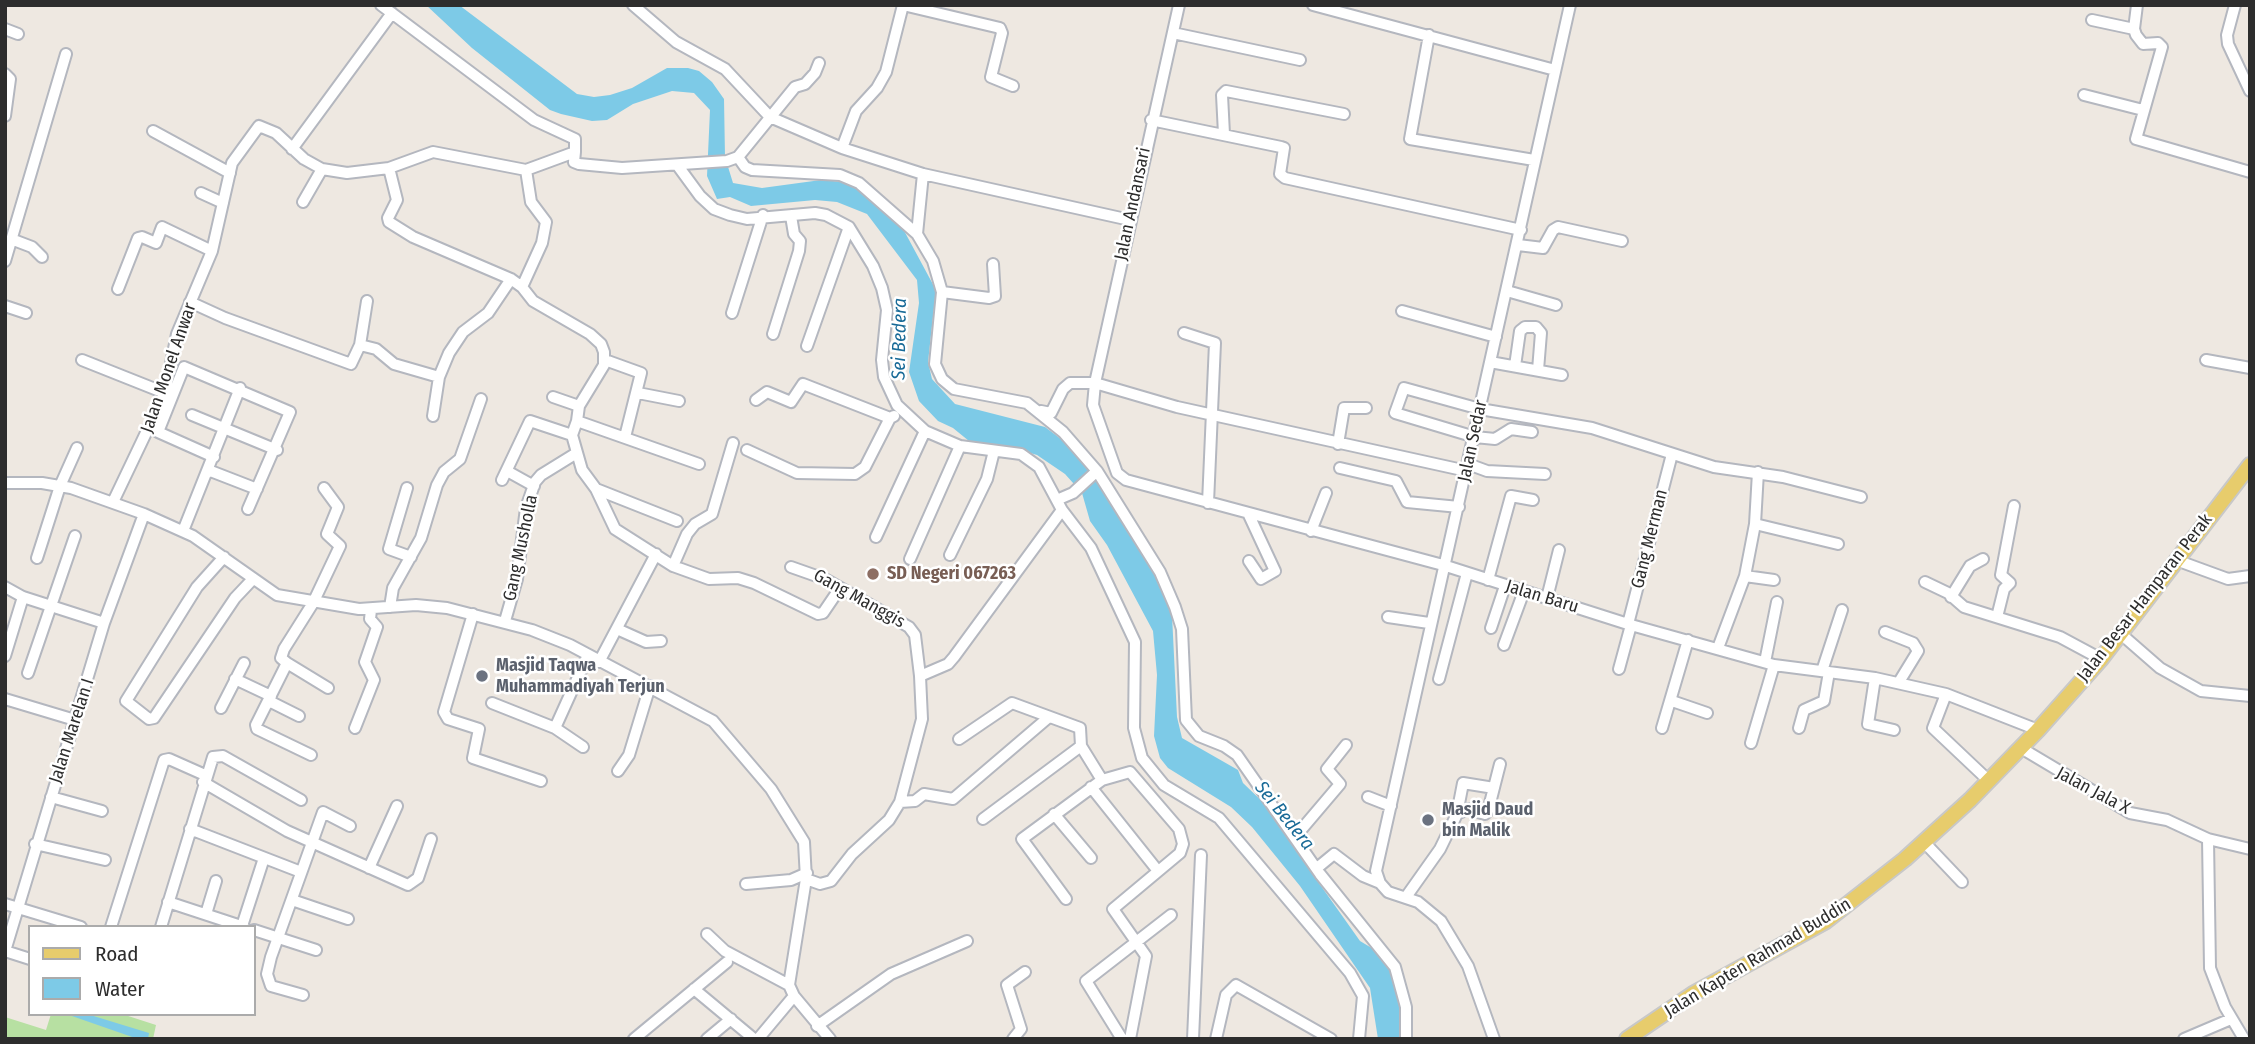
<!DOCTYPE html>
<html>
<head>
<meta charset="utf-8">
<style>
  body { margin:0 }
  #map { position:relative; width:2255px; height:1044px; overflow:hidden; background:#eee8e1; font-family:"Fira Sans Condensed",sans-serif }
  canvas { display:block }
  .frame { position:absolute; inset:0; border:7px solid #2d2d2d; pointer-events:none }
  .legend { position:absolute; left:28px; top:925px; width:228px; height:91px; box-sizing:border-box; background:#fff; border:2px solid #ababab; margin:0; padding:9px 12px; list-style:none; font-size:21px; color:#2d2d2d }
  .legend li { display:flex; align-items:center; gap:14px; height:35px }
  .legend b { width:35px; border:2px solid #ababab }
</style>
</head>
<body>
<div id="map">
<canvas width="2255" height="1044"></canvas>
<div class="frame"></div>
<ul class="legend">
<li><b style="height:9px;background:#e7cc6c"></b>Road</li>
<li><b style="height:19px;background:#7dcae7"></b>Water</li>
</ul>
</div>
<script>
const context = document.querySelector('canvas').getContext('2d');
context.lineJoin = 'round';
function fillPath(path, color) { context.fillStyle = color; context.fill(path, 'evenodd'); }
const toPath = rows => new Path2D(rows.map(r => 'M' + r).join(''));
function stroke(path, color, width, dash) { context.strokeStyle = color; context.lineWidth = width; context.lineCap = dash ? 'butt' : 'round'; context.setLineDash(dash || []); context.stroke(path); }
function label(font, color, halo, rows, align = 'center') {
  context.font = font + ' "Fira Sans Condensed",sans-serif'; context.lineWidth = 5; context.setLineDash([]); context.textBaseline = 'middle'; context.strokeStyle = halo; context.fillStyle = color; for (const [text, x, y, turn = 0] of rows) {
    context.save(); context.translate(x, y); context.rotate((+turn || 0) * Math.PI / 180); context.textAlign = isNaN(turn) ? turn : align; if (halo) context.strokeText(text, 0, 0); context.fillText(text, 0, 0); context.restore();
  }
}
fillPath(toPath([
  [51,1014,122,1014,156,1025,153,1039,5,1039,5,1017,46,1030]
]), '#b7e0a2');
fillPath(toPath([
  [426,5,459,5,577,94,594,97,610,95,632,88,667,68,688,68,699,71,712,82,724,99,725,157,733,183,762,188,821,180,844,182,855,185,901,225,936,290,928,362,932,379,955,404,1045,427,1065,442,1102,487,1158,580,1172,615,1177,717,1182,738,1238,770,1243,783,1268,807,1306,855,1309,869,1360,941,1380,953,1391,973,1406,1021,1404,1039,1378,1039,1370,988,1300,886,1252,827,1231,807,1168,768,1160,758,1154,736,1157,675,1153,631,1107,545,1090,521,1082,493,1065,474,1037,455,1013,448,969,441,953,428,938,421,919,401,909,372,919,303,917,280,867,214,837,202,815,200,751,206,730,197,717,199,707,176,710,110,694,93,672,91,633,104,607,120,592,121,561,114,550,110,472,48],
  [87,1014,149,1033,148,1039,138,1039,69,1015]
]), '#7dcae7');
const minor = toPath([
  [381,5,534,120,575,139,575,152],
  [633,5,676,42,725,69,770,117,842,148,856,111,877,88,886,72,903,5,1000,28,1002,33,991,77,1013,86],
  [1179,5,1095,383,1093,405,1117,473,1126,480,1443,565,1631,625,1774,665,1875,678,1946,694,2038,730],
  [1313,5,1555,70],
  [2137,5,2134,29,2136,35,2143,44,2158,43,2162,47,2136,139,2250,172],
  [2235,5,2227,35,2228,44,2250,91],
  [2092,20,2134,29],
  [5,29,18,34],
  [1173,33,1300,60],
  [1429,35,1410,139,1534,160],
  [5,74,10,79,5,116],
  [2084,95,2143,110],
  [1151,120,1281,147,1284,148,1280,174,1285,178,1521,230],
  [153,131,230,173],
  [1224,134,1222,95,1226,91,1344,114],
  [842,148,923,174,1130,220],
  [292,149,392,13],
  [738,157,745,167,752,170,840,175,859,183,917,234,933,261,942,292,935,364,942,379,954,389,1027,403,1063,432,1097,471,1160,572,1175,607,1182,629,1186,720,1199,736,1224,746,1237,755,1320,874,1395,967,1406,1007,1406,1039],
  [678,166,700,196,714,209,730,215,747,219,815,213,826,215,849,227,873,266,882,288,887,310,882,360,884,377,897,405,925,431,960,446,1021,454,1039,467,1062,510,1091,548,1135,642,1134,728,1142,758,1164,785,1219,818,1350,973,1363,996,1359,1039],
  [389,168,397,200,388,218,389,222,413,237,511,279,522,287,533,301,590,334,601,344,604,352,604,365,579,406,577,421],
  [201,193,223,203],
  [303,202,322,169],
  [917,234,923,174],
  [11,239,32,247,42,257],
  [1518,245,1543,248,1553,230,1558,227,1622,241],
  [5,261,66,54],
  [522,287,542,243,546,222,531,202,526,170],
  [118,289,138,238,142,237,156,243,162,227,212,251],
  [1507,291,1556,305],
  [942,292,989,298,995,296,993,264],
  [190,302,225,318,351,364,360,345,367,301],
  [5,306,26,313],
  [1402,311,1496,337],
  [732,313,763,215],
  [1184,333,1215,343,1208,503],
  [773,334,799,251,800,241,794,234,791,216],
  [360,345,376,349,394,364,439,377],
  [807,346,849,227],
  [82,360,165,393],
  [605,360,641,373,625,437],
  [2206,360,2250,368],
  [1490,362,1562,375],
  [1515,366,1520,331,1525,327,1536,327,1541,333,1538,370],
  [638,393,679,401],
  [553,397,579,406],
  [756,400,767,392,791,402,803,384,890,418,894,416],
  [1041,411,1051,413,1063,389,1070,383,1095,383,1177,407,1467,471],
  [192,415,277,450],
  [433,416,439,377,449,353,463,332,488,313,511,279],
  [1532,432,1511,429,1495,439,1475,437,1395,413,1404,388,1480,409,1592,428,1714,467,1783,477,1861,497],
  [1338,444,1344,408,1366,408],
  [747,450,797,473,855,474,865,467,890,418],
  [214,457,158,432,184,367,290,412,248,509],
  [699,464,577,421,572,435,582,470,596,489,615,529,673,566,709,579,738,578,754,583,818,614,823,613,840,588],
  [1468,464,1487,471,1545,474],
  [1340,468,1396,481,1407,502,1459,507],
  [208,470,257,489],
  [507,471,534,486],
  [502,480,530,421,572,435],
  [5,483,42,483,71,488,144,514,193,536,277,595,359,609,416,605,447,608,532,630,570,645,713,721,771,789,804,842,806,879,789,985,794,996,830,1039],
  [407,488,389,549,411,557],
  [596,489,677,521],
  [1059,499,1073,493,1097,471],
  [113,502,165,393,177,334,212,251,232,163,259,126,276,133,304,159,322,169,347,173,389,168,433,152,526,170,575,152,574,162,579,164,622,168,727,161,738,157,795,87,805,84,815,73,819,63],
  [1248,513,1275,571,1261,579,1249,561],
  [1755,524,1838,544],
  [183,531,240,388],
  [1311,531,1326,493],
  [876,537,925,431],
  [950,555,987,479,994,451],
  [224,557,197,587,126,701,149,719,154,718,235,598,252,580],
  [37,558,60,486,77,448],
  [910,559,960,446],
  [2176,560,2228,579,2250,576],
  [673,566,687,534,695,524,712,514,733,443],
  [791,567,825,579,909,627,915,635,920,676,922,719,900,802,889,820,852,854,831,881,820,884,806,879],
  [1745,576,1774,580],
  [1488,580,1511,496,1533,500],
  [1925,582,1948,593,1964,607,2060,637,2101,659],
  [5,587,23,597,104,623],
  [1951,597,1970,566,1983,559],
  [1547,598,1559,550],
  [390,607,393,588,421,538,437,485,444,472,460,459,481,399],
  [473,614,444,712,448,719,479,729,473,758,541,781],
  [1388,617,1429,623],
  [1997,617,2004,589,2010,583,2001,575,2014,506],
  [505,621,517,579,526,508,535,482,541,475,575,454],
  [1628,624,1672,454],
  [1491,628,1505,586],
  [617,629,646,642,661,641],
  [1885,632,1913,643,1918,651,1899,682],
  [2121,634,2160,668,2201,691,2250,696],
  [1504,645,1524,591],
  [1718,648,1745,576,1755,524,1758,472],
  [5,656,23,597],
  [599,662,656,554],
  [1765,662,1777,602],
  [287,663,328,688],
  [1619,669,1631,625],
  [1822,671,1842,610],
  [28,673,75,536],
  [920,676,948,664,954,657,1062,510],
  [1875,678,1868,724,1894,730],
  [235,679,271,696],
  [1439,679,1467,573],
  [1946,694,1933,728,1988,780],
  [5,699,75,720],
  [269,701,299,716],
  [1672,701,1707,713],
  [492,703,555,728,588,655],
  [221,708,244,663],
  [355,728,374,680,365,662,377,627,370,619,371,610],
  [555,728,583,747],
  [1662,728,1688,640],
  [1799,728,1804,710,1824,701,1829,672],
  [959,739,1012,703,1080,728,1081,746,1102,780],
  [1751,743,1774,665],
  [2021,748,2130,813,2167,820,2208,839,2250,849],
  [311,755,257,729,256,725,287,663,281,658,284,649,313,603,340,546,327,534,338,507,324,488],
  [618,771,629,755,650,686],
  [203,782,287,831,408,885,418,878,431,839],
  [1091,787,1158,871],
  [51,797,102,811],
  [1368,797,1391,806],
  [900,802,915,801,924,794,953,799,1049,717],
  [1054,814,1091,858],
  [1457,814,1463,783,1494,788],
  [983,819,1081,746],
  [190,829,301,872],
  [1295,837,1340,784,1327,769,1346,745],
  [2208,839,2210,968,2225,1007,2244,1039],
  [1924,842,1962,882],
  [35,844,105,860],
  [369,868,397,806],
  [1317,868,1334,854,1363,876,1380,883],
  [746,884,791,880,807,873],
  [1406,897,1440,849,1457,814,1468,809,1485,814,1488,811,1500,764],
  [1066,899,1022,839,1102,780,1130,772,1179,829,1183,844,1180,853,1113,909,1146,956,1130,1039],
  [292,900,348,919],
  [168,902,244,927],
  [5,904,81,927],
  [206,914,216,881],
  [242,926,264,858],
  [111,927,164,760,169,759,205,775],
  [161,927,213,757,223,756,301,800],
  [254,930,316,950],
  [707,934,725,951,789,985],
  [5,951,104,623,144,514],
  [5,951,30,959],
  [694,989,754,1039],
  [303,995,271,986,267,974,271,957,323,812,350,826],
  [817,1026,891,974,967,941],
  [634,1039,727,962],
  [707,1039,731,1019],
  [758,1039,794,996],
  [1013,1039,1021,1029,1007,985,1025,972],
  [1122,1039,1086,981,1171,915],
  [1193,1039,1201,855],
  [1216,1039,1226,995,1236,985,1331,1039],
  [1494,1039,1468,966,1441,921,1418,902,1388,892,1380,883,1376,871,1570,5],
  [2184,1039,2231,1019]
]);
const major = toPath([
  [1627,1039,1693,994,1826,921,1905,859,1970,800,2038,730,2101,659,2250,465]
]);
stroke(minor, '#b4b7bf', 14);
stroke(major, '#c8c8c8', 18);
stroke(minor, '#fff', 10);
stroke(major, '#e7cc6c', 14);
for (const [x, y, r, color] of [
  [873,574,7,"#8d6e63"],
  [482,676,7,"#6b7280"],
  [1428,820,7,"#6b7280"]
]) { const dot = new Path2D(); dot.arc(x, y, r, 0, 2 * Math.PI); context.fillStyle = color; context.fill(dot); stroke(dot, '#fff', 2.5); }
label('18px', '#2d2d2d', '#fff', [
  ["Jalan Andansari",1133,204,-78],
  ["Jalan Monel Anwar",169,368,-71],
  ["Jalan Sedar",1473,441,-78],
  ["Gang Merman",1650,539,-76],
  ["Gang Musholla",521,548,-78],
  ["Jalan Baru",1542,597,17],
  ["Jalan Besar Hamparan Perak",2145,598,-52],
  ["Gang Manggis",859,599,29],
  ["Jalan Marelan I",72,731,-72],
  ["Jalan Jala X",2093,791,28],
  ["Jalan Kapten Rahmad Buddin",1758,958,-31]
]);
label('bold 18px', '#785e54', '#fff', [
  ["SD Negeri 067263",887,574]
], 'left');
label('bold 18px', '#5b616d', '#fff', [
  ["Masjid Taqwa",496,666],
  ["Muhammadiyah Terjun",496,687],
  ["Masjid Daud",1442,810],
  ["bin Malik",1442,831]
], 'left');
label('italic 19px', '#186a97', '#fff', [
  ["Sei Bedera",900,339,-89],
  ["Sei Bedera",1284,816,51]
]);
</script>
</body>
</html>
